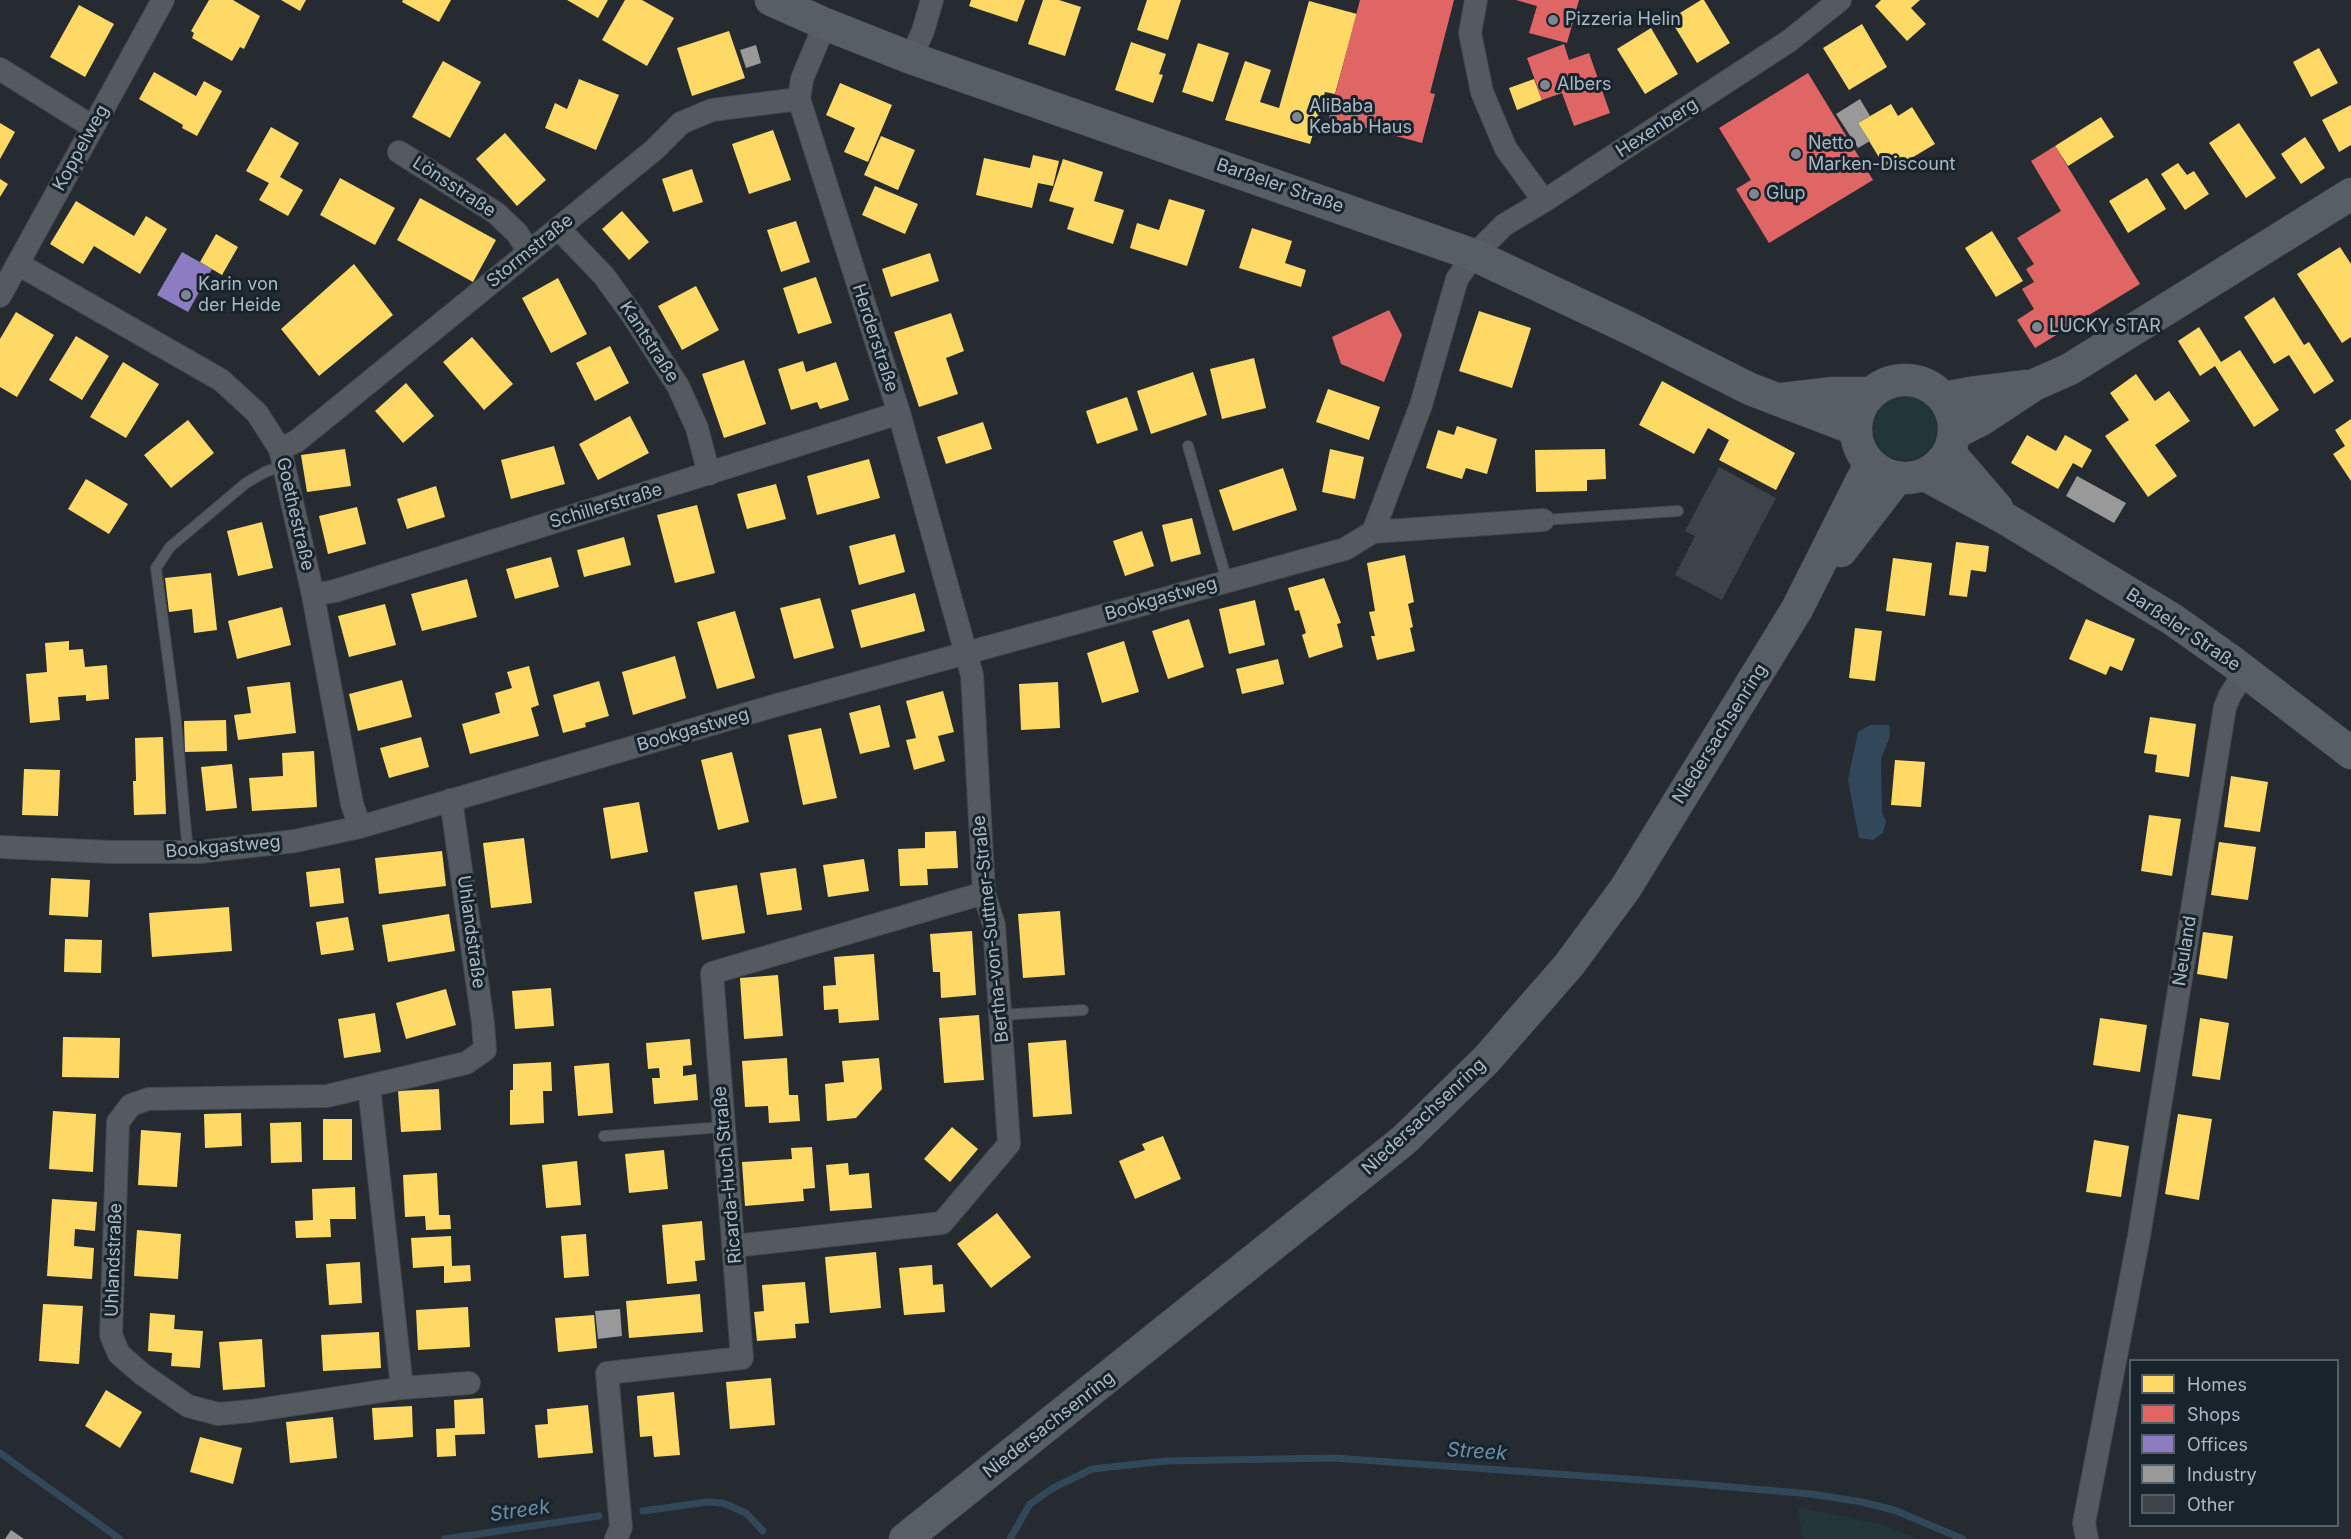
<!DOCTYPE html>
<html>
<head>
<meta charset="utf-8">
<style>
  body { margin:0 }
  #map { position:relative; width:2351px; height:1539px; overflow:hidden; background:#252b31; font-family:Inter,sans-serif }
  canvas { display:block }
  .legend { position:absolute; left:2129px; top:1359px; width:210px; height:168px; box-sizing:border-box; background:#18232c; border:2px solid #535f69; margin:0; padding:8px 10px; list-style:none; font-size:18px; color:#acb9c4 }
  .legend li { display:flex; align-items:center; gap:12px; height:30px }
  .legend b { width:30px; border:2px solid #535f69 }
</style>
</head>
<body>
<div id="map">
<canvas width="2351" height="1539"></canvas>
<ul class="legend">
<li><b style="height:16px;background:#ffd966"></b>Homes</li>
<li><b style="height:16px;background:#e06666"></b>Shops</li>
<li><b style="height:16px;background:#8e7cc3"></b>Offices</li>
<li><b style="height:16px;background:#999"></b>Industry</li>
<li><b style="height:16px;background:#3d4348"></b>Other</li>
</ul>
</div>
<script>
const context = document.querySelector('canvas').getContext('2d');
context.lineJoin = 'round';
function fillPath(path, color) { context.fillStyle = color; context.fill(path, 'evenodd'); }
const toPath = rows => new Path2D(rows.map(r => 'M' + r).join(''));
function stroke(path, color, width, dash) { context.strokeStyle = color; context.lineWidth = width; context.lineCap = dash ? 'butt' : 'round'; context.setLineDash(dash || []); context.stroke(path); }
function label(font, color, halo, rows, align = 'center') {
  context.font = font + ' Inter,sans-serif'; context.lineWidth = 6; context.setLineDash([]); context.textBaseline = 'middle'; context.strokeStyle = halo; context.fillStyle = color; for (const [text, x, y, turn = 0] of rows) {
    context.save(); context.translate(x, y); context.rotate((+turn || 0) * Math.PI / 180); context.textAlign = isNaN(turn) ? turn : align; if (halo) context.strokeText(text, 0, 0); context.fillText(text, 0, 0); context.restore();
  }
}
fillPath(toPath([
  '1873 428a32 32 0 1 1 64 0a32 32 0 1 1-64 0Z',
  [1797,1507,1879,1524,1919,1539,1803,1539]
]), '#223637');
fillPath(toPath([
  [1870,725,1889,725,1890,736,1881,759,1882,813,1886,821,1883,833,1873,840,1859,838,1848,780,1858,732]
]), '#31485b');
fillPath(toPath([
  [209,0,233,0,260,16,244,49,240,47,232,61,192,38,194,33,191,31],
  [281,0,306,0,300,11],
  [403,0,451,0,439,22,402,2],
  [567,0,608,0,598,18],
  [625,0,642,0,674,18,647,66,602,40],
  [971,0,1025,0,1017,22,969,6],
  [1043,0,1059,0,1081,7,1065,56,1028,44],
  [1147,0,1181,0,1168,40,1137,30],
  [1701,0,1704,0,1730,43,1697,63,1670,19],
  [1881,0,1920,0,1911,8,1926,24,1907,41,1875,6],
  [1309,1,1357,14,1335,94,1325,92,1310,144,1225,120,1245,61,1271,70,1260,102,1279,108],
  [79,5,114,24,85,77,50,57],
  [1862,24,1887,67,1849,90,1823,48],
  [1651,28,1678,74,1645,94,1617,49],
  [729,31,745,78,692,96,677,48],
  [1131,42,1166,54,1159,74,1163,75,1153,103,1115,90],
  [1198,43,1229,53,1213,102,1182,92],
  [2319,48,2338,83,2311,97,2293,62],
  [443,61,481,82,450,138,412,117],
  [154,72,196,96,204,81,222,91,197,136,182,128,183,125,139,99],
  [579,79,619,95,596,150,545,128,555,103,567,109],
  [1534,79,1542,100,1517,110,1509,88],
  [840,83,892,105,868,162,844,152,855,128,826,115],
  [1891,104,1898,116,1912,107,1935,144,1888,172,1858,123],
  [2351,105,2351,145,2339,152,2322,120],
  [2101,117,2114,137,2068,166,2055,146],
  [0,123,15,132,0,159],
  [2239,123,2276,178,2246,198,2209,143],
  [271,127,299,143,280,177,303,190,288,216,259,200,269,183,246,171],
  [773,130,791,180,749,194,732,144],
  [505,133,546,180,517,206,476,159],
  [881,136,915,150,898,190,864,175],
  [2305,137,2325,168,2301,184,2281,154],
  [1033,155,1059,161,1053,186,1038,183,1032,208,976,195,984,158,1030,168],
  [1063,159,1103,172,1094,201,1124,210,1113,244,1067,229,1074,208,1049,201],
  [2178,163,2187,175,2194,171,2209,194,2185,210,2161,174],
  [692,169,703,202,673,212,662,179],
  [340,178,395,208,375,245,320,215],
  [2147,178,2166,209,2128,233,2109,201],
  [0,179,8,184,0,197],
  [875,186,918,204,905,234,862,215],
  [420,198,496,240,473,282,397,240],
  [1169,199,1205,210,1187,266,1130,248,1137,223,1159,230],
  [76,201,134,236,146,216,167,229,140,274,94,246,83,264,50,244],
  [622,211,649,242,629,260,602,229],
  [796,221,810,262,781,272,767,230],
  [1252,228,1292,241,1285,263,1306,270,1301,287,1239,268],
  [1992,231,2023,281,1996,297,1965,248],
  [216,234,238,247,222,275,200,262],
  [2340,247,2351,264,2351,337,2342,343,2297,274],
  [930,253,939,281,891,297,882,269],
  [354,264,393,315,319,376,281,329],
  [816,277,832,323,798,334,783,288],
  [558,278,587,334,551,353,522,298],
  [696,286,719,330,682,350,658,306],
  [2274,297,2304,345,2309,342,2334,381,2314,394,2289,355,2274,364,2244,317],
  [1479,311,1531,328,1512,388,1459,371],
  [16,312,54,335,17,397,0,387,0,339],
  [951,313,964,351,946,358,958,394,919,407,894,332],
  [2199,327,2221,362,2240,350,2279,410,2254,427,2215,366,2200,376,2178,341],
  [76,336,109,356,82,400,49,380],
  [472,337,513,384,484,410,443,362],
  [610,346,629,383,595,401,576,363],
  [1254,358,1266,408,1222,419,1210,369],
  [744,360,766,424,724,438,702,374],
  [803,361,806,372,836,362,849,400,820,409,817,402,791,410,778,369],
  [123,362,159,384,126,438,90,417],
  [1193,372,1207,415,1151,434,1137,391],
  [2136,374,2155,401,2169,391,2190,421,2155,445,2177,476,2148,497,2105,436,2129,420,2110,393],
  [1662,381,1795,453,1776,490,1719,460,1729,440,1708,428,1694,454,1639,425],
  [406,383,434,416,403,443,375,411],
  [1328,389,1380,407,1369,440,1316,422],
  [1127,397,1138,430,1097,444,1086,411],
  [630,416,649,453,598,480,579,444],
  [2351,419,2351,481,2333,454,2345,446,2335,430],
  [188,420,214,453,171,488,144,455],
  [983,422,992,449,946,464,937,437],
  [1457,426,1497,439,1487,474,1466,468,1462,479,1426,468,1438,430,1454,435],
  [2027,435,2056,451,2065,435,2092,450,2082,468,2073,463,2058,489,2011,463],
  [554,446,565,484,511,499,501,460],
  [345,449,351,486,307,492,301,455],
  [1330,449,1364,457,1355,499,1322,492],
  [1605,449,1606,479,1587,480,1587,491,1536,492,1535,450],
  [869,459,880,498,817,515,807,476],
  [1283,468,1297,510,1233,531,1219,490],
  [86,479,128,504,109,534,68,509],
  [776,484,786,519,747,529,737,494],
  [436,486,445,517,407,529,397,499],
  [697,505,715,573,675,583,657,515],
  [357,507,366,544,328,554,319,516],
  [1192,518,1201,554,1171,562,1162,525],
  [262,522,273,568,238,576,227,531],
  [1142,531,1154,566,1125,576,1113,541],
  [895,534,905,572,859,585,849,546],
  [624,537,631,565,584,577,577,550],
  [1956,542,1989,546,1986,572,1971,570,1967,597,1949,595],
  [1405,555,1414,602,1408,604,1413,627,1410,628,1415,651,1377,660,1371,636,1375,636,1369,612,1375,611,1367,563],
  [551,557,559,587,515,599,506,569],
  [1893,558,1932,563,1925,616,1886,611],
  [211,573,217,630,194,633,192,609,169,612,165,578],
  [1324,578,1341,623,1337,624,1343,647,1309,658,1302,635,1306,633,1299,610,1295,611,1288,588],
  [467,579,477,617,422,631,411,594],
  [915,593,925,631,861,648,851,610],
  [820,598,834,648,794,659,780,608],
  [1255,600,1265,645,1229,654,1219,609],
  [385,604,396,645,349,657,338,616],
  [282,607,291,645,237,659,228,621],
  [735,611,755,678,717,689,697,622],
  [1189,619,1204,667,1168,679,1152,631],
  [2086,619,2135,639,2122,671,2110,666,2106,675,2069,659],
  [1855,628,1882,631,1875,681,1849,678],
  [69,641,69,650,83,649,85,667,107,665,109,699,86,701,86,695,58,697,60,720,30,723,26,674,47,672,45,643],
  [1124,641,1139,692,1102,703,1087,653],
  [675,656,686,698,633,715,622,672],
  [1278,659,1284,684,1242,694,1236,669],
  [529,666,539,705,531,708,539,736,470,754,462,724,500,713,495,693,512,688,507,672],
  [402,680,412,717,358,731,349,694],
  [599,681,609,716,585,723,586,727,563,733,553,695],
  [290,682,296,733,238,740,234,715,251,713,247,687],
  [1058,682,1060,728,1021,730,1019,684],
  [943,691,954,732,938,736,945,761,914,770,906,740,916,738,906,701],
  [880,705,890,747,860,754,849,713],
  [2150,717,2196,724,2189,777,2155,772,2157,755,2144,753],
  [226,720,227,751,185,752,184,721],
  [821,728,837,798,803,805,788,735],
  [163,737,166,814,134,815,133,781,136,781,135,738],
  [421,737,429,767,389,778,380,748],
  [314,751,317,807,252,811,249,778,283,776,282,753],
  [732,752,749,822,718,830,701,760],
  [1895,760,1925,762,1921,807,1891,805],
  [232,764,237,808,206,811,201,767],
  [24,769,60,770,58,816,22,815],
  [2231,776,2268,782,2260,832,2224,827],
  [639,802,648,852,611,859,603,808],
  [2149,815,2181,819,2172,876,2141,871],
  [956,831,958,868,927,869,928,885,900,886,898,849,925,848,925,832],
  [524,838,532,903,491,908,483,843],
  [2219,842,2256,847,2248,900,2211,895],
  [442,851,446,886,379,894,375,858],
  [864,859,869,891,828,897,823,865],
  [340,868,344,903,310,907,306,872],
  [796,868,802,910,767,915,760,873],
  [51,878,90,880,88,917,49,915],
  [737,885,745,933,702,940,694,892],
  [229,907,232,951,152,957,149,913],
  [1060,911,1065,975,1023,978,1018,914],
  [449,914,455,951,388,962,382,925],
  [348,917,354,950,321,955,316,922],
  [972,931,976,995,941,998,940,972,933,972,930,934],
  [2203,932,2233,936,2227,979,2197,974],
  [65,939,102,940,101,973,64,972],
  [874,954,879,1020,839,1023,838,1009,824,1010,823,986,836,985,834,957],
  [778,975,783,1036,744,1039,740,978],
  [551,988,554,1026,515,1029,512,991],
  [446,989,456,1025,406,1039,396,1003],
  [375,1013,381,1052,344,1058,338,1019],
  [979,1015,984,1080,944,1083,939,1018],
  [2100,1018,2147,1025,2140,1072,2093,1065],
  [2200,1018,2229,1023,2220,1080,2192,1076],
  [63,1037,120,1038,119,1078,62,1077],
  [690,1039,692,1065,683,1066,683,1076,696,1074,698,1100,654,1104,652,1078,660,1078,659,1068,648,1069,646,1043],
  [1066,1040,1072,1114,1033,1117,1028,1043],
  [787,1058,789,1095,798,1095,800,1121,769,1123,768,1106,745,1107,742,1061],
  [879,1058,882,1089,856,1118,827,1121,825,1084,844,1082,842,1061],
  [551,1062,552,1091,543,1091,544,1123,510,1125,510,1090,513,1090,513,1064],
  [609,1063,613,1113,578,1116,574,1066],
  [439,1089,441,1130,401,1132,398,1091],
  [53,1111,96,1114,93,1172,49,1169],
  [241,1113,242,1146,205,1148,204,1114],
  [2178,1114,2212,1119,2199,1200,2165,1194],
  [323,1119,352,1119,352,1160,323,1160],
  [301,1122,302,1162,271,1163,270,1123],
  [952,1127,978,1149,950,1182,924,1159],
  [141,1130,181,1133,177,1187,138,1185],
  [1163,1136,1181,1179,1135,1199,1119,1161,1145,1150,1142,1144],
  [2094,1140,2129,1146,2121,1197,2086,1192],
  [812,1147,815,1188,803,1189,804,1201,745,1206,742,1162,792,1159,791,1148],
  [664,1150,668,1189,629,1193,625,1154],
  [577,1161,581,1205,546,1208,542,1165],
  [848,1163,849,1175,869,1173,872,1208,830,1211,826,1165],
  [437,1173,439,1215,450,1215,451,1229,426,1230,425,1216,405,1217,403,1175],
  [355,1187,356,1219,330,1219,331,1237,296,1238,295,1221,313,1220,312,1189],
  [52,1199,97,1202,95,1231,75,1229,74,1246,94,1248,92,1279,47,1276],
  [997,1213,1031,1257,991,1288,957,1244],
  [702,1221,705,1260,695,1261,697,1281,667,1284,662,1225],
  [137,1230,181,1234,178,1279,134,1276],
  [586,1234,589,1276,564,1278,561,1236],
  [451,1236,452,1266,470,1265,471,1281,444,1283,444,1266,413,1268,411,1238],
  [876,1252,881,1308,830,1313,825,1257],
  [360,1262,362,1303,329,1305,326,1264],
  [932,1265,933,1285,943,1284,945,1312,904,1315,899,1268],
  [805,1282,809,1323,795,1324,796,1338,757,1341,754,1312,764,1311,762,1285],
  [700,1294,703,1332,629,1338,626,1301],
  [43,1304,83,1306,79,1364,39,1361],
  [468,1307,470,1347,418,1350,416,1310],
  [150,1313,175,1315,174,1329,203,1331,200,1368,171,1366,172,1353,148,1351],
  [594,1315,597,1348,558,1352,555,1318],
  [379,1332,381,1368,323,1371,321,1335],
  [262,1339,265,1387,223,1390,219,1342],
  [771,1378,775,1425,730,1429,726,1382],
  [106,1390,142,1412,120,1448,85,1426],
  [674,1392,680,1455,654,1457,652,1436,640,1437,637,1396],
  [483,1398,485,1434,455,1435,456,1456,437,1457,436,1429,455,1428,454,1400],
  [588,1405,593,1453,538,1458,535,1425,548,1424,547,1409],
  [412,1406,413,1437,374,1440,372,1408],
  [333,1417,337,1458,290,1463,286,1422],
  [200,1437,242,1448,233,1484,190,1472]
]), '#ffd966');
fillPath(toPath([
  [1360,0,1454,0,1430,93,1435,94,1422,143,1329,118],
  [1516,0,1579,0,1567,43,1529,33,1537,6],
  [1564,44,1569,60,1589,53,1610,113,1574,126,1562,93,1542,100,1527,58],
  [1808,73,1873,180,1769,243,1736,189,1751,180,1719,128],
  [2055,146,2140,284,2035,348,2017,320,2034,309,2022,289,2034,282,2026,269,2034,264,2017,238,2061,211,2031,161],
  [1389,310,1402,335,1384,382,1341,364,1332,337]
]), '#e06666');
fillPath(toPath([
  [182,252,212,269,188,312,157,295]
]), '#8e7cc3');
fillPath(toPath([
  [756,45,761,63,746,68,740,50],
  [1860,99,1870,116,1858,123,1870,141,1858,148,1836,114],
  [2077,476,2126,503,2114,523,2066,496],
  [620,1309,622,1336,598,1339,595,1311],
  [11,1530,24,1539,5,1539]
]), '#999');
stroke(toPath([
  [0,1453,120,1539],
  [643,1511,707,1502,723,1503,746,1513,763,1531],
  [445,1539,599,1516],
  [1010,1539,1030,1504,1053,1488,1092,1469,1166,1461,1334,1458,1696,1484,1811,1494,1862,1502,1894,1510,1963,1539]
]), '#31485b', 7);
fillPath(toPath([
  [1719,467,1776,498,1722,600,1675,575,1695,536,1685,531]
]), '#3d4348');
const lane = toPath([
  [1188,446,1227,581],
  [1543,520,1678,511],
  [188,853,176,721,156,568,170,547,246,483,265,472,284,465],
  [1000,1015,1083,1010],
  [604,1136,724,1127]
]);
const street = toPath([
  [1476,0,1470,33,1482,92,1506,149,1544,201],
  [911,58,923,31,932,0],
  [0,69,93,127],
  [399,152,496,213,517,233,529,252],
  [558,228,604,276,633,316,678,386,697,428,709,474],
  [18,264,221,380,257,413,280,449,313,595,352,804,360,827],
  [0,296,163,0],
  [280,449,297,441,529,252,654,150,681,123,712,110,799,99],
  [1373,532,1421,405,1457,279,1474,255,1504,225,1544,201,1789,41,1840,0],
  [313,595,335,591,899,413],
  [0,847,112,852,199,852,295,841,360,827,777,705,1345,549,1373,532,1543,520],
  [369,1086,327,1096,148,1099,131,1105,118,1122,111,1335,119,1354,142,1374,188,1406,218,1414,251,1411,402,1388,469,1383],
  [734,1246,942,1223,1009,1144,994,925,984,893,972,675,899,413,799,99,802,79,825,24],
  [402,1388,369,1086,466,1063,485,1050,483,1023,451,800],
  [616,1539,621,1527,607,1373,742,1358,712,973,984,893],
  [2087,1539,2084,1523,2139,1236,2225,707,2230,695,2245,672]
]);
const secondary = toPath([
  [771,0,825,24,911,58,1474,255,1633,330,1750,389,1855,429],
  '1856 429a49 49 0 1 1 98 0a49 49 0 1 1-98 0Z',
  [1944,398,1970,393,2027,386],
  [1782,399,1834,393,1871,393],
  [1955,433,1981,420,2034,385,2070,369,2351,194],
  [1949,452,1997,508],
  [1925,475,2006,519,2172,619,2234,663,2351,753],
  [1841,551,1897,478],
  [905,1539,1404,1140,1486,1060,1569,965,1625,889,1797,609,1870,464]
]);
stroke(lane, '#42474c', 12);
stroke(street, '#42474c', 24);
stroke(secondary, '#42474c', 33);
stroke(lane, '#545a60', 10);
stroke(street, '#545a60', 22);
stroke(secondary, '#575e65', 32);
for (const [x, y, r, color] of [
  [1553,20,6,"#7d8791"],
  [1545,85,6,"#7d8791"],
  [1297,117,6,"#7d8791"],
  [1796,154,6,"#7d8791"],
  [1754,194,6,"#7d8791"],
  [186,295,6,"#7d8791"],
  [2037,327,6,"#7d8791"]
]) { const dot = new Path2D(); dot.arc(x, y, r, 0, 2 * Math.PI); context.fillStyle = color; context.fill(dot); stroke(dot, '#18232c', 2); }
label('18px', '#acb9c4', '#18232c', [
  ["Pizzeria Helin",1565,20],
  ["Albers",1557,85],
  ["AliBaba",1309,107],
  ["Kebab Haus",1309,128],
  ["Netto",1808,144],
  ["Marken-Discount",1808,165],
  ["Glup",1766,194],
  ["Karin von",198,285],
  ["der Heide",198,306],
  ["LUCKY STAR",2049,327]
], 'left');
label('18px', '#acb9c4', '#18232c', [
  ["Hexenberg",1657,128,-33],
  ["Koppelweg",81,148,-61],
  ["Barßeler Straße",1280,186,19],
  ["Lönsstraße",454,187,33],
  ["Stormstraße",530,251,-39],
  ["Herderstraße",875,338,72],
  ["Kantstraße",649,342,57],
  ["Schillerstraße",606,506,-17],
  ["Goethestraße",295,514,77],
  ["Bookgastweg",1161,599,-16],
  ["Barßeler Straße",2183,630,34],
  ["Bookgastweg",693,730,-16],
  ["Niedersachsenring",1720,734,-58],
  ["Bookgastweg",223,847,-5],
  ["Bertha-von-Suttner-Straße",991,929,-96],
  ["Uhlandstraße",471,932,82],
  ["Neuland",2185,951,-81],
  ["Niedersachsenring",1424,1117,-43],
  ["Ricarda-Huch Straße",728,1175,-95],
  ["Uhlandstraße",114,1260,-88],
  ["Niedersachsenring",1049,1425,-38]
]);
label('italic 20px', '#6c8eaa', '#18232c', [
  ["Streek",1477,1452,4],
  ["Streek",520,1511,-8]
]);
</script>
</body>
</html>
